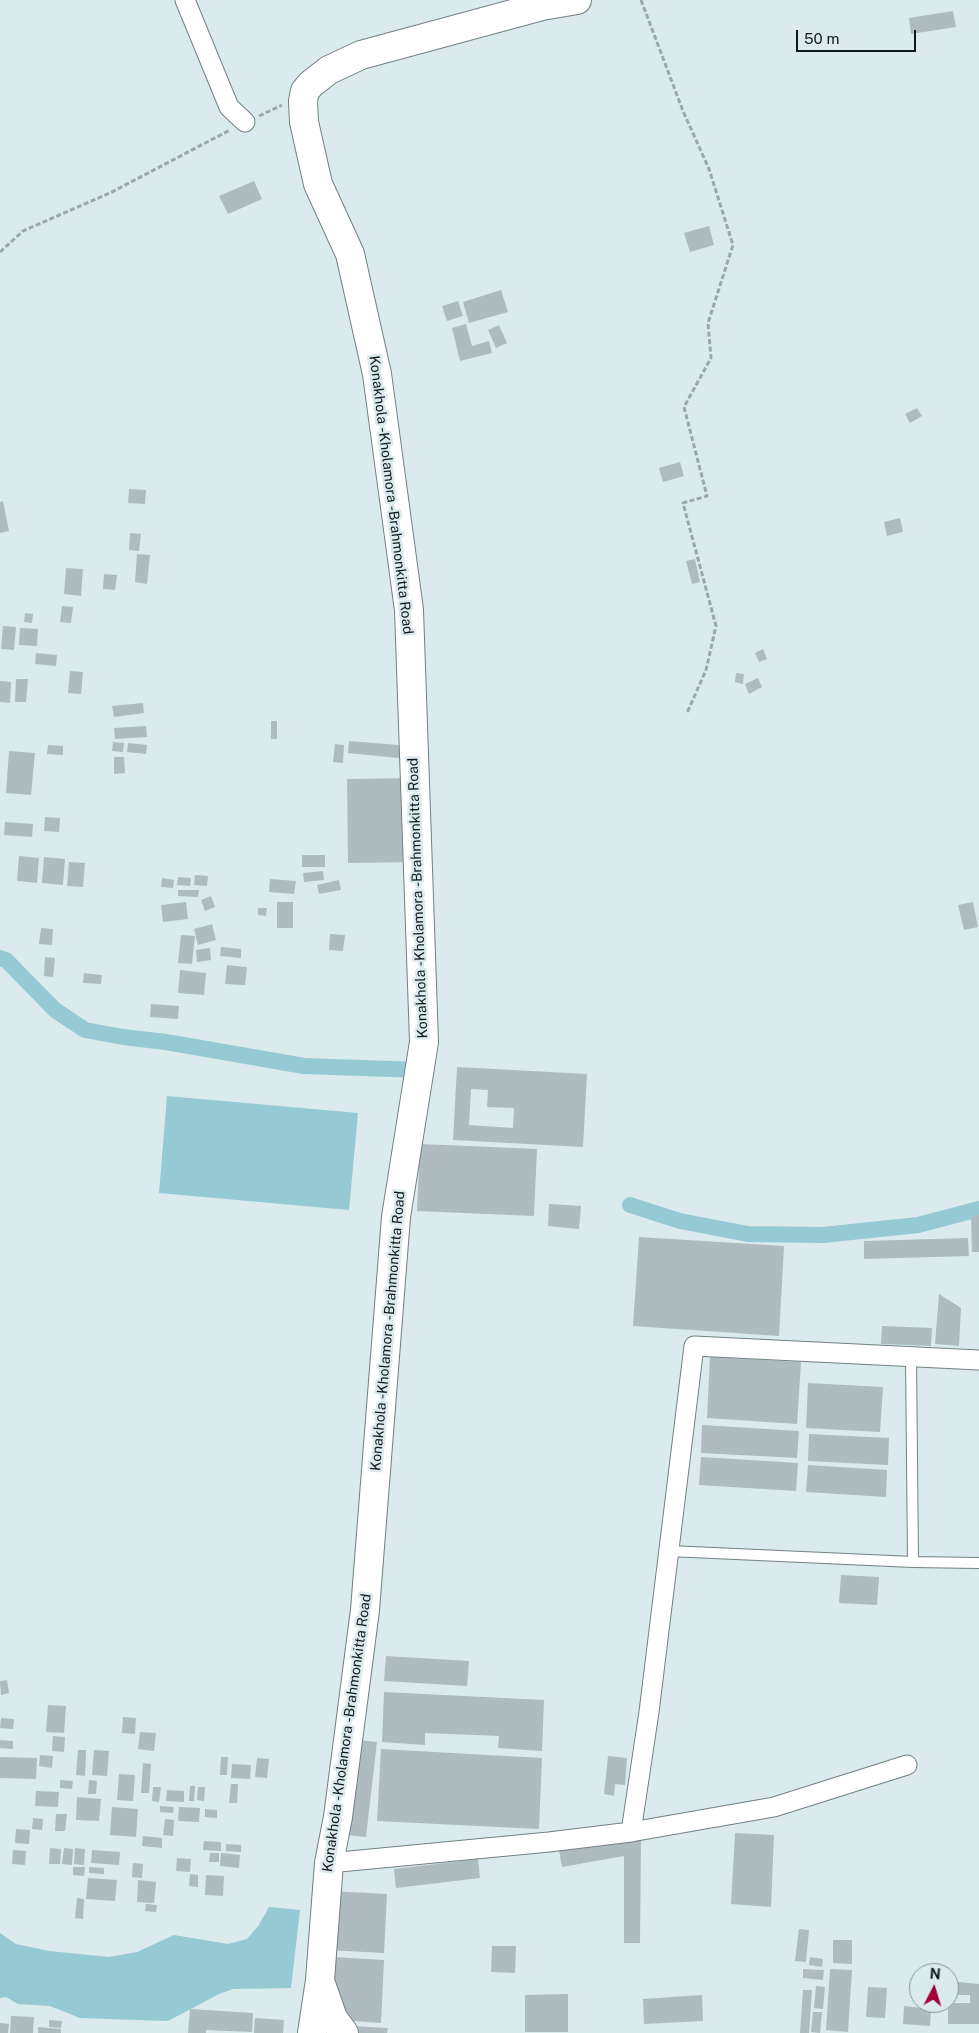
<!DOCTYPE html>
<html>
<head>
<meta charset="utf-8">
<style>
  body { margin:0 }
  #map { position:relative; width:979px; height:2033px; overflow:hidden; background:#daeaed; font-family:"Public Sans",sans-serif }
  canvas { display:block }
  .north { position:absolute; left:909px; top:1963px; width:50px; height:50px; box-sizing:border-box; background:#daeaed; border:1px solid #8a9698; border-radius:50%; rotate:5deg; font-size:14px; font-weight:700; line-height:20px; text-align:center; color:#131819 }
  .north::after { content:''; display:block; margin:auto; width:18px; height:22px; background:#a10136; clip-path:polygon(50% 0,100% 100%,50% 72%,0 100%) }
  .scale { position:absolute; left:796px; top:30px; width:120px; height:22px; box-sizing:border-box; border:2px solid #131819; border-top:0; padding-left:6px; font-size:15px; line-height:18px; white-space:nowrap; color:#131819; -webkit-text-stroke:4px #daeaed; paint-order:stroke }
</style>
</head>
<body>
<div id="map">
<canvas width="979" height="2033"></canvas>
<div class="north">N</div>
<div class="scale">50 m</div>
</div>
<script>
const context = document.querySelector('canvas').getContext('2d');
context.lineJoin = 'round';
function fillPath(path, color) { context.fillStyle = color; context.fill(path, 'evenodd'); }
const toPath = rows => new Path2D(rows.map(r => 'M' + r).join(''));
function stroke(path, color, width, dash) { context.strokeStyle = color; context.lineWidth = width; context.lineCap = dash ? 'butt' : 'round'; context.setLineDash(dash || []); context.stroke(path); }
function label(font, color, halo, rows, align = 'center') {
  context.font = font + ' "Public Sans",sans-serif'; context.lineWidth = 5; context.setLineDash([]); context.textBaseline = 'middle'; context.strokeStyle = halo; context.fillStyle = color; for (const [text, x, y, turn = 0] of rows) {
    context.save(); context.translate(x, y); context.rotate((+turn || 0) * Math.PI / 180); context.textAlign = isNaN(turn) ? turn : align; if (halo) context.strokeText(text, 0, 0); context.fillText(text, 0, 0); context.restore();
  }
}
fillPath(toPath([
  [167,1096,358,1113,349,1210,159,1193],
  [269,1907,300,1910,291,1988,233,1989,219,1994,168,2021,80,2018,50,2006,18,2004,6,1997,0,1998,0,1933,16,1944,49,1951,109,1957,137,1952,174,1935,228,1944,247,1939,259,1925]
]), '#95c9d3');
stroke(toPath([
  [0,958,6,960,55,1010,85,1030,123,1037,166,1042,304,1066,420,1070],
  [630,1205,680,1221,748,1234,823,1235,918,1225,979,1209]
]), '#95c9d3', 16);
fillPath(toPath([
  [953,11,956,27,911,34,909,18],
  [254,181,262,199,228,214,219,196],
  [709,226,714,245,690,252,684,233],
  [501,290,508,312,469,323,463,302],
  [458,301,463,316,447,321,442,306],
  [466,324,472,346,489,341,492,353,460,361,452,328],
  [499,325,507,343,496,348,488,330],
  [917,408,922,416,910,423,905,414],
  [680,462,684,476,663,482,659,468],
  [129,489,146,490,145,504,128,503],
  [3,501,9,531,0,533,0,502],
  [900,518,903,532,887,536,884,522],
  [130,533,141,534,139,551,129,550],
  [137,554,150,555,147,584,135,582],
  [695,559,700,582,692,584,686,561],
  [66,568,83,569,81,596,64,594],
  [104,574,117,575,115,590,103,589],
  [62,606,73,607,71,623,60,622],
  [25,613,33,614,32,623,24,622],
  [3,626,16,627,14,650,1,649],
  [20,628,38,629,37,646,19,645],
  [763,649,767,659,759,662,755,653],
  [36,653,57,655,56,666,35,664],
  [70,671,83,672,81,694,68,693],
  [736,673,744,674,743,684,735,682],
  [758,678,762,687,749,694,745,684],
  [16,679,28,679,26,702,15,702],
  [0,681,11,682,10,703,0,702],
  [143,703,144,713,114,717,112,706],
  [271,721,277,721,277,739,271,739],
  [146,726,147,737,115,739,114,728],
  [349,741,410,746,408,759,348,753],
  [113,742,124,743,123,752,112,751],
  [128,743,147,745,146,754,127,752],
  [335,744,344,745,343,763,333,762],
  [48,745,63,746,63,755,47,754],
  [9,751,35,753,31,795,6,793],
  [114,757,124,757,125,773,114,774],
  [416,778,418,862,348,863,347,779],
  [45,817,60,818,59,832,44,831],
  [5,822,33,824,32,837,4,835],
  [302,855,325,855,325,867,302,867],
  [19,856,39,858,37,883,17,881],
  [44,857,65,859,63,885,42,883],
  [69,862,85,863,83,887,67,886],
  [323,871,324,880,304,882,303,873],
  [195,875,208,876,207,886,194,885],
  [178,877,191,878,190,886,177,885],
  [162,878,174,880,173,888,161,887],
  [270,879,296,881,294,894,269,892],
  [339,880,341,890,319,894,317,885],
  [178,890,199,890,198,897,178,896],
  [211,896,215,907,205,911,201,900],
  [186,902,188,919,163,922,161,905],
  [277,902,293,902,293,928,277,928],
  [973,902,978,927,964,930,958,905],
  [258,908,267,908,266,916,258,915],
  [212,924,216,940,198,945,194,929],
  [41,928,53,929,52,945,39,944],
  [330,934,345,935,343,951,329,950],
  [181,935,195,936,192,964,178,963],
  [221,947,241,949,241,958,220,956],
  [210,948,211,960,197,962,196,950],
  [45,957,55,958,53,977,44,976],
  [227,965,247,967,245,985,225,984],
  [180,970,206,973,204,995,178,993],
  [84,973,102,975,101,984,83,983],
  [151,1004,179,1006,178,1019,150,1017],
  [457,1067,587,1074,583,1147,453,1140],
  [471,1089,488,1090,487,1107,514,1108,513,1128,469,1125],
  [420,1144,537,1149,534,1216,417,1211],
  [549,1204,581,1206,579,1229,548,1226],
  [979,1215,979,1252,972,1252,971,1216],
  [639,1237,784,1246,779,1336,633,1326],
  [968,1238,969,1256,864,1259,864,1241],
  [939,1294,961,1308,959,1346,935,1344],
  [882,1326,932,1328,931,1346,881,1344],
  [710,1357,801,1362,797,1424,707,1418],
  [808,1383,883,1387,880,1432,806,1428],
  [702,1425,799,1431,797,1458,701,1453],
  [809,1434,889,1438,888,1465,808,1461],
  [701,1457,798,1463,796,1491,699,1485],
  [808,1465,887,1470,886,1497,806,1492],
  [841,1575,879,1577,877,1605,839,1603],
  [386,1656,469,1661,467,1686,384,1681],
  [7,1680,9,1693,1,1695,0,1681],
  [384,1692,544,1700,542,1751,498,1748,499,1736,425,1733,425,1745,382,1742],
  [48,1705,66,1706,64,1733,46,1732],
  [123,1717,136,1718,135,1734,122,1733],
  [1,1718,14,1719,13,1729,0,1728],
  [140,1732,156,1733,154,1751,138,1749],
  [53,1736,65,1737,64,1752,52,1751],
  [0,1740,13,1741,13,1749,0,1748],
  [357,1740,377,1742,366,1837,346,1835],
  [381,1749,542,1758,539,1829,377,1821],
  [78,1750,86,1750,85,1776,76,1775],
  [94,1750,109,1751,107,1776,92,1775],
  [40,1755,53,1756,52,1768,39,1766],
  [608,1756,627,1758,625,1785,615,1784,614,1796,604,1794],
  [0,1757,37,1758,36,1779,0,1778],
  [221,1757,228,1757,227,1775,220,1775],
  [257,1758,269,1759,267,1778,255,1777],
  [143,1763,151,1764,149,1793,141,1793],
  [232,1764,251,1765,250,1779,231,1778],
  [119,1774,135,1775,133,1801,117,1800],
  [60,1780,73,1781,72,1789,60,1788],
  [89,1780,97,1781,96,1794,88,1794],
  [231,1784,238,1784,237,1803,229,1803],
  [190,1786,195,1786,194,1801,189,1801],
  [153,1787,161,1787,159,1802,152,1801],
  [198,1787,205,1787,204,1801,197,1800],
  [167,1790,184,1791,184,1802,166,1801],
  [36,1791,59,1792,58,1807,35,1806],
  [77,1797,101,1799,99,1821,76,1820],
  [160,1806,174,1807,173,1813,160,1812],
  [112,1807,138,1809,136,1837,110,1835],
  [179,1807,200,1808,199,1822,178,1821],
  [205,1809,217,1810,217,1818,205,1817],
  [56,1814,67,1814,65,1831,55,1831],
  [33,1818,43,1819,42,1830,32,1829],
  [165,1819,174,1820,173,1836,163,1835],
  [16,1829,30,1830,29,1844,15,1843],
  [735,1833,774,1835,771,1907,731,1904],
  [143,1836,162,1838,162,1848,142,1846],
  [641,1839,640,1943,624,1943,624,1856,562,1867,559,1850],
  [204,1841,221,1842,221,1851,203,1850],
  [226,1844,241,1845,241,1852,226,1851],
  [50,1848,61,1849,60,1864,49,1864],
  [64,1848,73,1849,72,1865,62,1864],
  [75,1848,85,1849,84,1865,74,1864],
  [13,1850,26,1851,25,1865,12,1864],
  [92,1850,120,1852,119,1865,91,1863],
  [210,1853,219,1853,219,1862,209,1862],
  [221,1853,240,1855,239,1868,220,1866],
  [177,1858,191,1859,190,1872,176,1871],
  [478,1859,480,1878,396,1888,394,1869],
  [133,1863,143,1864,142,1878,132,1877],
  [73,1867,85,1867,84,1876,73,1875],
  [89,1867,104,1868,104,1874,89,1873],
  [190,1874,198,1875,198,1887,189,1886],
  [206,1875,224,1876,223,1896,205,1895],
  [88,1878,117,1880,115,1901,86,1899],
  [138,1880,156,1882,154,1903,137,1902],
  [331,1891,387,1894,384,1953,327,1950],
  [77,1898,84,1899,83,1919,75,1918],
  [146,1904,157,1905,156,1912,145,1911],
  [799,1929,809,1930,806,1962,795,1961],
  [833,1940,852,1940,852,1964,833,1963],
  [492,1946,516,1946,515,1973,491,1972],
  [334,1957,384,1960,381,2023,341,2020,331,1991],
  [810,1957,823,1959,822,1967,809,1965],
  [803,1969,824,1970,823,1980,803,1978],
  [830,1969,852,1970,848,2032,826,2030],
  [949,1981,979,1984,979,2024,948,2024,948,2003,970,2003,970,1995,949,1995],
  [816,1986,825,1987,823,2009,814,2008],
  [868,1987,887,1988,885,2018,866,2017],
  [803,1990,812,1990,809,2033,800,2033],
  [568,1994,568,2032,525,2032,525,1995],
  [702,1995,703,2021,644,2024,643,1999],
  [904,2006,931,2009,930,2026,903,2024],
  [190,2009,253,2013,252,2032,206,2030,206,2033,188,2033],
  [813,2012,822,2012,820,2033,811,2032],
  [11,2016,34,2017,33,2033,10,2033],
  [255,2018,284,2020,283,2033,254,2033],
  [49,2020,62,2021,61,2028,49,2027],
  [0,2023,9,2024,8,2033,0,2033],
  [351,2026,388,2028,387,2033,355,2033],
  [38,2027,61,2029,61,2033,38,2033]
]), '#aebcbf');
const service = toPath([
  [911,1356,913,1562],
  [669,1551,913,1562,979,1563]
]);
const minor = toPath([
  [185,0,229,107,245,122],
  [631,1832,649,1712,694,1346,979,1360],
  [329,1863,549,1842,631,1832,774,1807,907,1765]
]);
const secondary = toPath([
  [321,1984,333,2018,344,2033],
  [312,2033,320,1980,329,1863,338,1817,365,1610,396,1217,424,1042,409,610,377,374,350,254,318,184,304,122,303,101,305,91,311,84,329,70,361,55,542,6,577,0]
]);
stroke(service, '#728083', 12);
stroke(minor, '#728083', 21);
stroke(secondary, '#728083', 30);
stroke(toPath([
  [641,0,683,111,709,169,733,245,708,323,711,358,684,407,707,496,683,503,716,626,706,670,687,713],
  [259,116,282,105],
  [0,252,23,231,110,193,230,130]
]), '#9ba8aa', 3, [5, 2.5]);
stroke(service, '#fff', 10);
stroke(minor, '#fff', 19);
stroke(secondary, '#fff', 28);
label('14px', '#131819', '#daeaed', [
  ["Konakhola -Kholamora -Brahmonkitta Road",391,495,83],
  ["Konakhola -Kholamora -Brahmonkitta Road",418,898,-92],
  ["Konakhola -Kholamora -Brahmonkitta Road",388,1331,-85],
  ["Konakhola -Kholamora -Brahmonkitta Road",347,1733,-82]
]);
</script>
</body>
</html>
